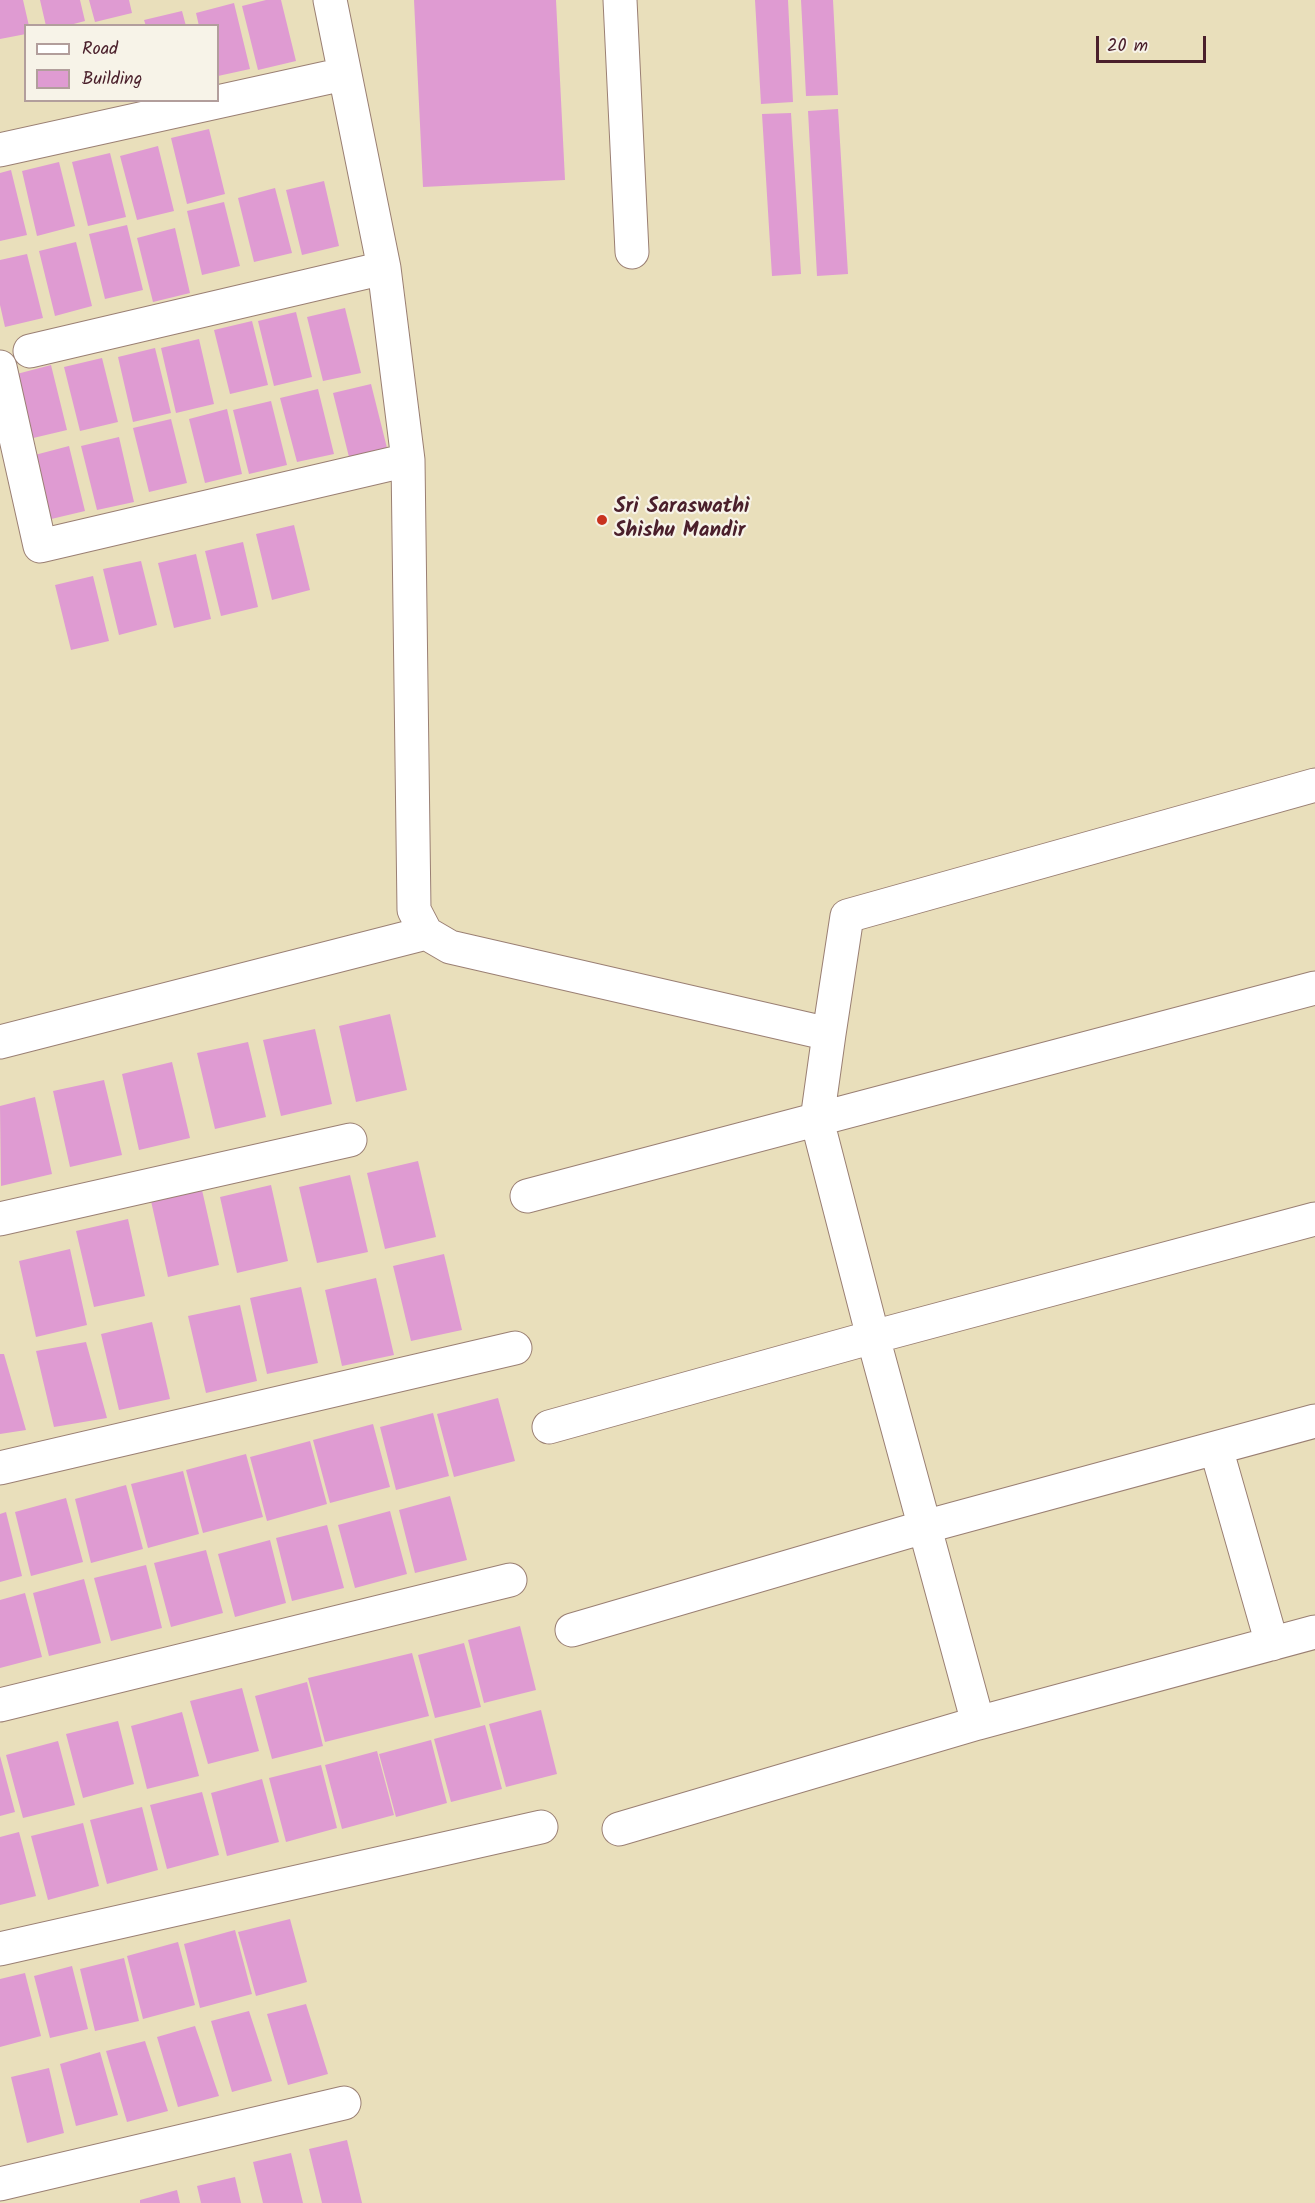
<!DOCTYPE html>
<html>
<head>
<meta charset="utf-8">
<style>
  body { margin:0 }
  #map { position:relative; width:1315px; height:2203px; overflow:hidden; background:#e9dfbb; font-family:Kalam,sans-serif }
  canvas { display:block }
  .legend { position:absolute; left:24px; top:24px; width:195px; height:78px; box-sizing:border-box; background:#f7f3e8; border:2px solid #b29e9c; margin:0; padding:8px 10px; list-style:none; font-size:18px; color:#4a1f2b }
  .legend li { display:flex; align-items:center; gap:12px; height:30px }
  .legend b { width:30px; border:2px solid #b29e9c }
  .scale { position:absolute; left:1096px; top:36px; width:110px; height:27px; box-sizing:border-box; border:3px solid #4a1f2b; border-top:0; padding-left:8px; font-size:18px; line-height:21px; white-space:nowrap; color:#4a1f2b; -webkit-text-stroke:4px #f7f3e8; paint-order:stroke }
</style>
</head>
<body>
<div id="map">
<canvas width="1315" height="2203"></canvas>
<ul class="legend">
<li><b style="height:8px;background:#fff"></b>Road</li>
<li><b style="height:16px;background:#df9bd2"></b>Building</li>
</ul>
<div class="scale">20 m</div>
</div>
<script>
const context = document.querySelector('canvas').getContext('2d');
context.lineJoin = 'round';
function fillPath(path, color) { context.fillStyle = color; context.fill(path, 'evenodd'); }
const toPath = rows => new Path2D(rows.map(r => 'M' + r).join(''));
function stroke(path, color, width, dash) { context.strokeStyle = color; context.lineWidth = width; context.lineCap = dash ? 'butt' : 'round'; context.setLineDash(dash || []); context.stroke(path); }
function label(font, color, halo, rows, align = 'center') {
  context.font = font + ' Kalam,sans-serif'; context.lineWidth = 4.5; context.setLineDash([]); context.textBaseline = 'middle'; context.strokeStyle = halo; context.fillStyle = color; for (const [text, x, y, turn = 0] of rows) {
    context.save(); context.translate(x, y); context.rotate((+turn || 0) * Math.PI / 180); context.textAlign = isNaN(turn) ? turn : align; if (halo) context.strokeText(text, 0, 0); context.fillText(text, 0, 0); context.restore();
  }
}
fillPath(toPath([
  [0,0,23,0,29,26,26,26,26,34,0,39],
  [40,0,80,0,85,21,66,26,46,26],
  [89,0,129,0,132,13,95,22],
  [266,0,281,0,296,61,258,70,242,6],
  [414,0,556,0,565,180,423,187],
  [755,0,788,0,793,102,761,104],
  [801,0,833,0,838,95,806,96],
  [234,3,250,69,218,76,218,26,199,26,196,13],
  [182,11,186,26,146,26,144,20],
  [838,109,848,274,817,276,808,111],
  [791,113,801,274,772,276,762,114],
  [209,129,225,194,187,204,171,138],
  [158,146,174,211,137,220,120,156],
  [110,153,126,217,88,226,72,162],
  [59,162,75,226,37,236,22,171],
  [11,170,27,235,0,241,0,173],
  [324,181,339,246,302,255,286,190],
  [275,188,292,253,254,262,238,198],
  [224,202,240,266,202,275,187,211],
  [127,225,143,290,105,299,89,234],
  [175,228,190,293,153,302,137,238],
  [76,242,92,306,55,316,39,251],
  [27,254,43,318,5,327,0,305,0,260],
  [345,308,361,373,323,381,307,317],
  [296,312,312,377,274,386,258,321],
  [252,321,268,385,230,394,214,330],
  [199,339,214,404,176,413,161,348],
  [155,348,171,413,133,422,118,357],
  [102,358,118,422,80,431,64,367],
  [51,365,67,430,29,439,13,375],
  [371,384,387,448,349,457,333,393],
  [318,389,334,454,297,462,280,398],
  [271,401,287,465,249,474,233,410],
  [227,409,242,474,205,483,189,419],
  [171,419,187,483,149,492,133,428],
  [119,437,134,502,97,510,81,446],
  [69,446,85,511,47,520,31,456],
  [294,525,310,590,272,600,256,534],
  [243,542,258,607,221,616,205,551],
  [196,554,211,619,174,628,158,563],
  [141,561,157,625,119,635,103,569],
  [93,576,109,641,71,650,55,585],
  [390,1014,407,1090,356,1102,339,1026],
  [315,1029,332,1104,281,1116,263,1040],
  [248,1042,266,1117,215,1129,197,1053],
  [172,1062,190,1138,139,1150,122,1074],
  [104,1080,122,1155,70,1167,53,1091],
  [35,1097,52,1174,1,1186,0,1106],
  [418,1161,436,1237,385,1249,367,1173],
  [350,1175,368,1252,317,1263,299,1187],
  [271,1185,288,1261,237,1273,220,1197],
  [202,1190,219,1265,168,1277,151,1201],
  [128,1219,145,1296,94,1307,76,1231],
  [70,1249,87,1325,36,1337,19,1261],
  [444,1254,462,1330,411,1341,393,1266],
  [376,1278,394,1355,342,1366,325,1290],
  [301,1287,318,1363,267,1374,250,1298],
  [240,1305,257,1381,206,1393,188,1316],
  [152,1322,170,1399,119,1410,101,1334],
  [86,1342,107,1418,54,1427,36,1351],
  [0,1354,4,1354,26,1430,0,1434],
  [498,1398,515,1461,454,1477,437,1414],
  [433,1413,449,1476,396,1490,380,1427],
  [373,1424,390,1487,330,1503,313,1440],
  [310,1441,327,1504,267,1521,250,1457],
  [246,1454,263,1517,203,1533,186,1470],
  [183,1471,199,1534,148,1548,131,1484],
  [126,1485,143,1549,91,1563,75,1499],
  [450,1496,467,1560,415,1573,399,1510],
  [66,1498,83,1562,31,1576,15,1512],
  [390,1511,407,1574,355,1588,338,1525],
  [6,1512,22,1576,0,1582,0,1514],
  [327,1525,344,1588,292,1601,276,1538],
  [270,1540,286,1603,235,1617,218,1554],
  [206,1550,223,1613,171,1627,154,1563],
  [146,1565,162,1628,111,1641,94,1578],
  [84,1579,101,1643,49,1656,33,1593],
  [25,1593,42,1657,0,1668,0,1600],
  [520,1626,536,1690,484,1703,468,1640],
  [464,1643,481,1707,435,1718,418,1655],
  [412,1653,429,1716,325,1742,308,1678],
  [307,1682,323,1746,272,1759,255,1696],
  [242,1688,259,1751,208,1764,190,1701],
  [541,1710,557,1774,506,1787,489,1724],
  [182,1712,199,1776,147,1789,131,1726],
  [118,1721,134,1784,83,1798,66,1734],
  [485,1725,502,1789,451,1802,434,1739],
  [431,1740,447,1803,396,1817,379,1754],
  [58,1741,75,1805,23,1818,6,1755],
  [377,1751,394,1815,342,1829,325,1765],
  [0,1756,15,1812,0,1816],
  [321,1765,337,1828,286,1842,269,1778],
  [262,1779,279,1842,227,1856,211,1793],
  [202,1792,219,1855,167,1869,150,1805],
  [142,1807,158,1870,107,1884,90,1820],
  [83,1823,99,1886,48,1900,31,1836],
  [19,1832,36,1896,0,1905,0,1837],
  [290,1919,307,1982,256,1996,238,1932],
  [235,1930,252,1994,200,2008,184,1944],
  [178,1942,195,2005,143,2019,127,1956],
  [124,1958,139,2021,95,2031,80,1969],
  [72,1966,88,2029,50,2038,34,1976],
  [25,1973,41,2036,0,2047,0,1979],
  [306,2004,328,2074,288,2085,267,2014],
  [249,2011,272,2081,232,2092,211,2021],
  [195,2026,219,2096,178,2107,157,2037],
  [145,2041,168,2111,127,2122,106,2051],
  [100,2052,118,2115,76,2126,60,2064],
  [49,2068,64,2133,27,2143,11,2077],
  [347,2140,362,2203,322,2203,309,2149],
  [291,2153,303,2203,263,2203,253,2162],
  [235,2177,241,2203,201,2203,197,2186],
  [177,2190,180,2203,140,2203,140,2200]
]), '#df9bd2');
const minor = toPath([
  [330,0,384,268,408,460,414,910,426,933,450,947,829,1034,817,1120,873,1337,978,1723],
  [620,0,632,252],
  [0,150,344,74],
  [30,351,384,268],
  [0,367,40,546,408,460],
  [829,1034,847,916,1315,785],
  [0,1042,426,933],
  [527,1196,1315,988],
  [0,1219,350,1140],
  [549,1427,873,1337,1315,1219],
  [1216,1448,1272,1644],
  [0,1468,515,1348],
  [572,1630,924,1527,1315,1421],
  [0,1705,510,1580],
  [619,1829,978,1723,1315,1632],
  [0,1949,541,1827],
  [0,2184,344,2103]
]);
stroke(minor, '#9a7f73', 35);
stroke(minor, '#fff', 33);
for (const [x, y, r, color] of [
  [602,520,6,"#c8321e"]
]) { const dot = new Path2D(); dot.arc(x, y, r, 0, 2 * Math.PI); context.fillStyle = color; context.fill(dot); stroke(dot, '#f7f3e8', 2); }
label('bold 21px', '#4a1f2b', '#f7f3e8', [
  ["Sri Saraswathi",614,508],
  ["Shishu Mandir",614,532]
], 'left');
</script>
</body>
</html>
